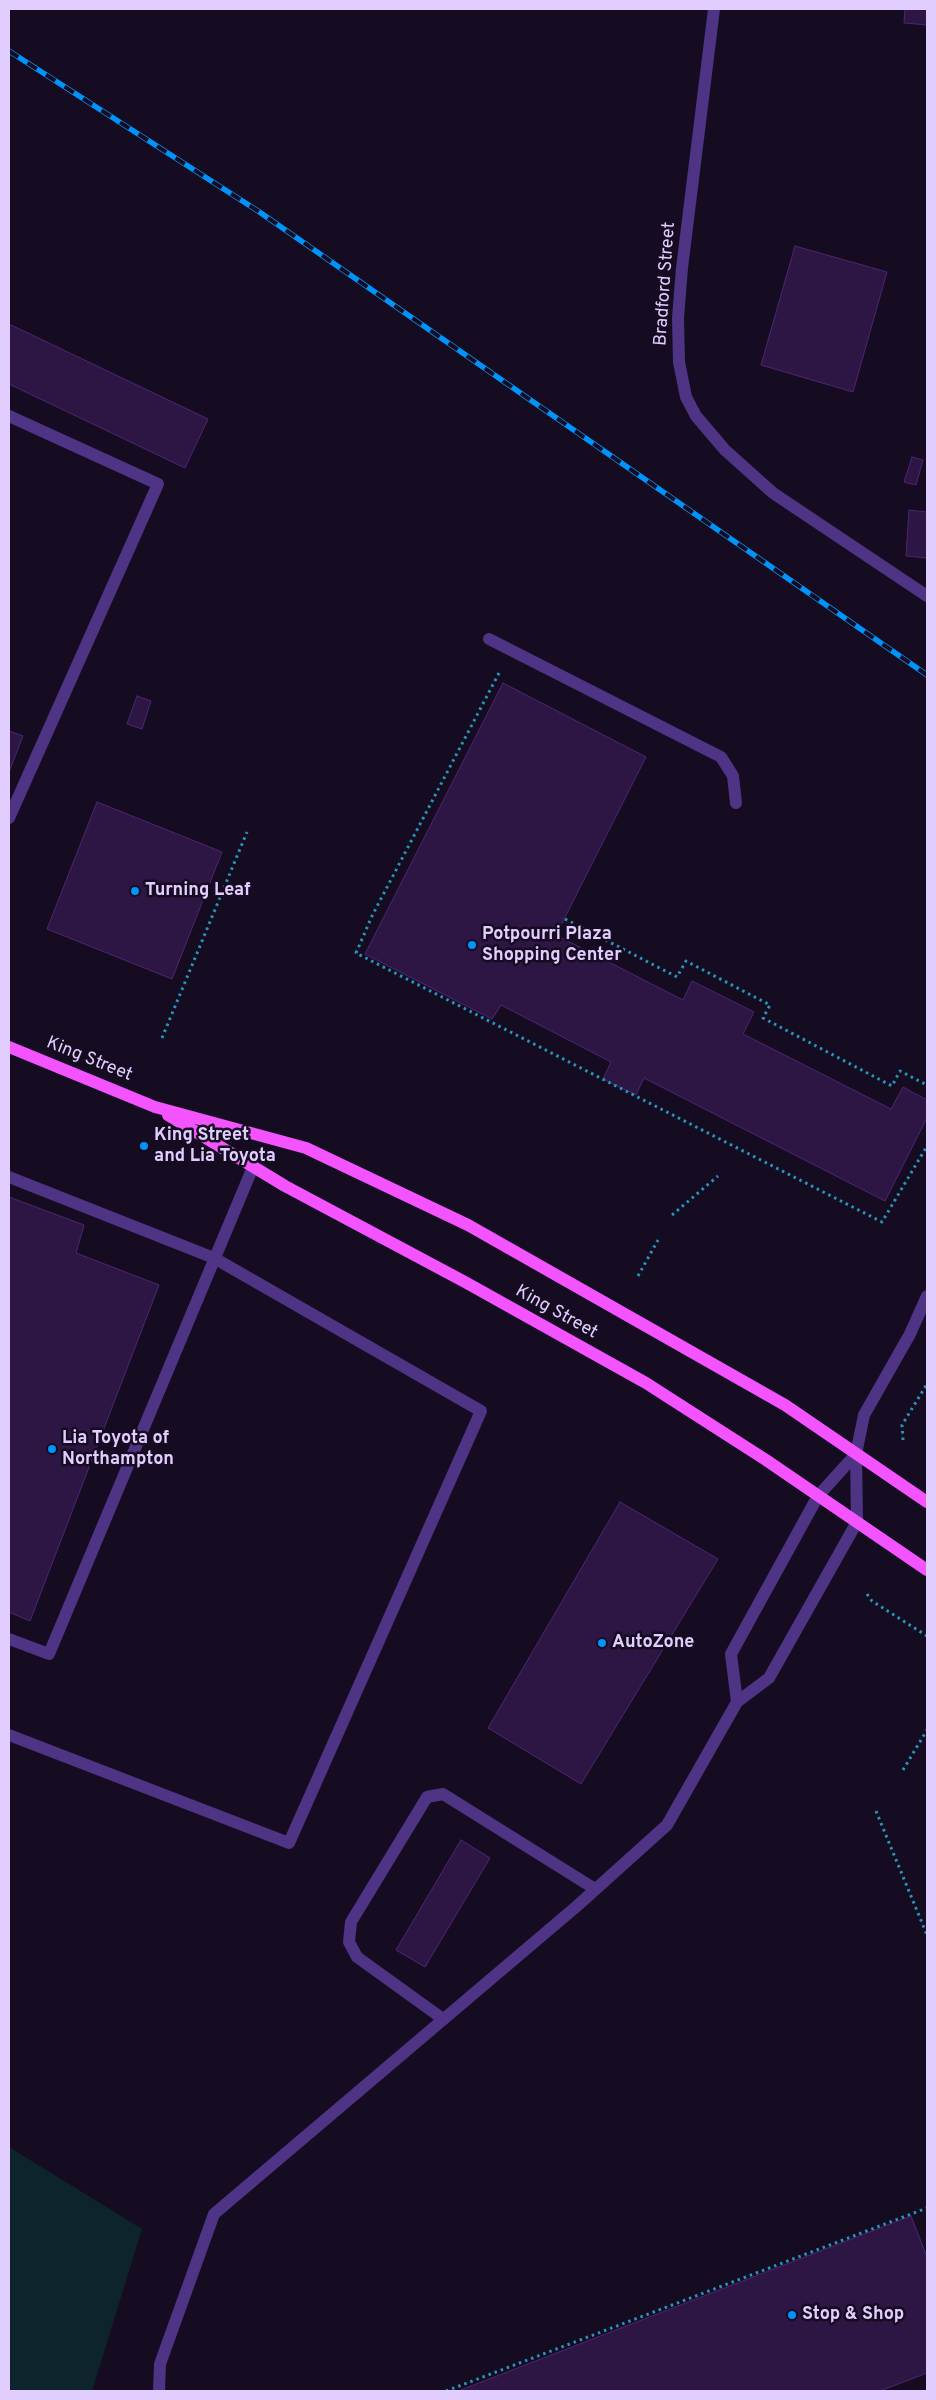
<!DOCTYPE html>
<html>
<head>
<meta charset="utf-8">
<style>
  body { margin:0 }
  #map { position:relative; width:936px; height:2400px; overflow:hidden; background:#160c22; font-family:Overpass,sans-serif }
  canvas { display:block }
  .frame { position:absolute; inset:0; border:10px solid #e2cdff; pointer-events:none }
</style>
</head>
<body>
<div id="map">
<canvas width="936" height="2400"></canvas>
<div class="frame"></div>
</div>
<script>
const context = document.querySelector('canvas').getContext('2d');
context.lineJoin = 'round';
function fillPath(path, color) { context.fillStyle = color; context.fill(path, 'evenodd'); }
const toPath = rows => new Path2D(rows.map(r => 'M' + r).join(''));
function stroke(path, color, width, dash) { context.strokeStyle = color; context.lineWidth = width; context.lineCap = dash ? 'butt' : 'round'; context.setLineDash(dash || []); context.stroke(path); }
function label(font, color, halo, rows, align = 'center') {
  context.font = font + ' Overpass,sans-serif'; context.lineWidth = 5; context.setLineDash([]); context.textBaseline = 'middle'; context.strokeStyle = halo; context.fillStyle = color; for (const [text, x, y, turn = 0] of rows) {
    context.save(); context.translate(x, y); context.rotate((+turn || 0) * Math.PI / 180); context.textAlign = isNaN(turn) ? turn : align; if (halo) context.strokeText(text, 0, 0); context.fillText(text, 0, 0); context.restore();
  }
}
fillPath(toPath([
  [9,2147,142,2229,92,2391,9,2391]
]), '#0e242c');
const building = toPath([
  [905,9,927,9,927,25,904,23,905,9],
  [795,246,887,272,853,392,761,365,795,246],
  [9,324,208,419,185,468,9,384,9,324],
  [912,457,923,460,916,485,904,482,912,457],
  [909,510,927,512,927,558,906,556,909,510],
  [503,683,646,757,556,935,683,1000,692,981,754,1012,743,1034,891,1109,903,1087,927,1100,927,1118,885,1201,644,1078,636,1095,603,1079,611,1062,501,1005,492,1019,365,954,503,683],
  [137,696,151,701,142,729,127,724,137,696],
  [9,731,23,736,9,772,9,731],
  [97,802,222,852,172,979,47,929,97,802],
  [9,1197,84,1225,76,1253,159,1285,30,1621,9,1612,9,1197],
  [620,1502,718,1559,581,1784,488,1728,620,1502],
  [461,1840,490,1858,425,1967,396,1950,461,1840],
  [911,2216,927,2257,927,2373,880,2391,458,2391,911,2216]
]);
fillPath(building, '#2e1644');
stroke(building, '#4d2672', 1);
stroke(toPath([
  [499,673,372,916,356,953,882,1222,927,1146],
  [565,919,677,977,686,961,770,1005,763,1018,892,1086,900,1071,927,1085],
  [162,1038,247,832],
  [672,1215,718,1176],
  [638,1276,658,1240],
  [903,1440,902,1425,927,1384],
  [867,1594,872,1601,927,1636],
  [903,1770,927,1730],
  [876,1811,927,1935],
  [446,2391,927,2208]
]), '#2596bb', 3, [2.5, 4]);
stroke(toPath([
  [9,416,158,484,9,818],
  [489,639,721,757,733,776,736,803],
  [9,1177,214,1258,481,1411,289,1843,9,1735],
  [9,1639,49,1654,253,1167],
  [737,1702,731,1654,818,1496,856,1454],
  [443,2019,357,1957,349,1942,351,1922,427,1797,443,1794,595,1889],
  [159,2391,160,2364,214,2214,577,1906,667,1825,737,1702,769,1678,857,1522,856,1454,864,1415,910,1334,927,1296]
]), '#4f3385', 12);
stroke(toPath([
  [714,9,682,268,678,318,679,362,686,397,696,416,725,450,773,493,927,596]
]), '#4f3385', 12);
stroke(toPath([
  [9,1047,155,1107,306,1148,468,1225,785,1405,927,1502],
  [168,1115,285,1186,465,1282,646,1383,766,1460,927,1570]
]), '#f354ff', 12);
const rail = toPath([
  [9,51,258,211,927,675]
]);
stroke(rail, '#0093f8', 5.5);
stroke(rail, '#160c22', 4, [11]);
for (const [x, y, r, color] of [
  [135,891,5,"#0093f8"],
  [472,945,5,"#0093f8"],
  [144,1146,5,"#0093f8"],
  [52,1449,5,"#0093f8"],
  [602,1643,5,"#0093f8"],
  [792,2315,5,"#0093f8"]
]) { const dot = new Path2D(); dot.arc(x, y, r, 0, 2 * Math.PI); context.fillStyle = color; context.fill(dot); stroke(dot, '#160c22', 2); }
label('18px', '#e2cdff', '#160c22', [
  ["Bradford Street",666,284,-86],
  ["King Street",89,1060,22],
  ["King Street",556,1313,29]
]);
label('bold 18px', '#e2cdff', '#160c22', [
  ["Turning Leaf",145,891],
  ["Potpourri Plaza",482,935],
  ["Shopping Center",482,956],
  ["King Street",154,1136],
  ["and Lia Toyota",154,1157],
  ["Lia Toyota of",62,1439],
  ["Northampton",62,1460],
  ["AutoZone",612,1643],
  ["Stop & Shop",802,2315]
], 'left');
</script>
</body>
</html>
